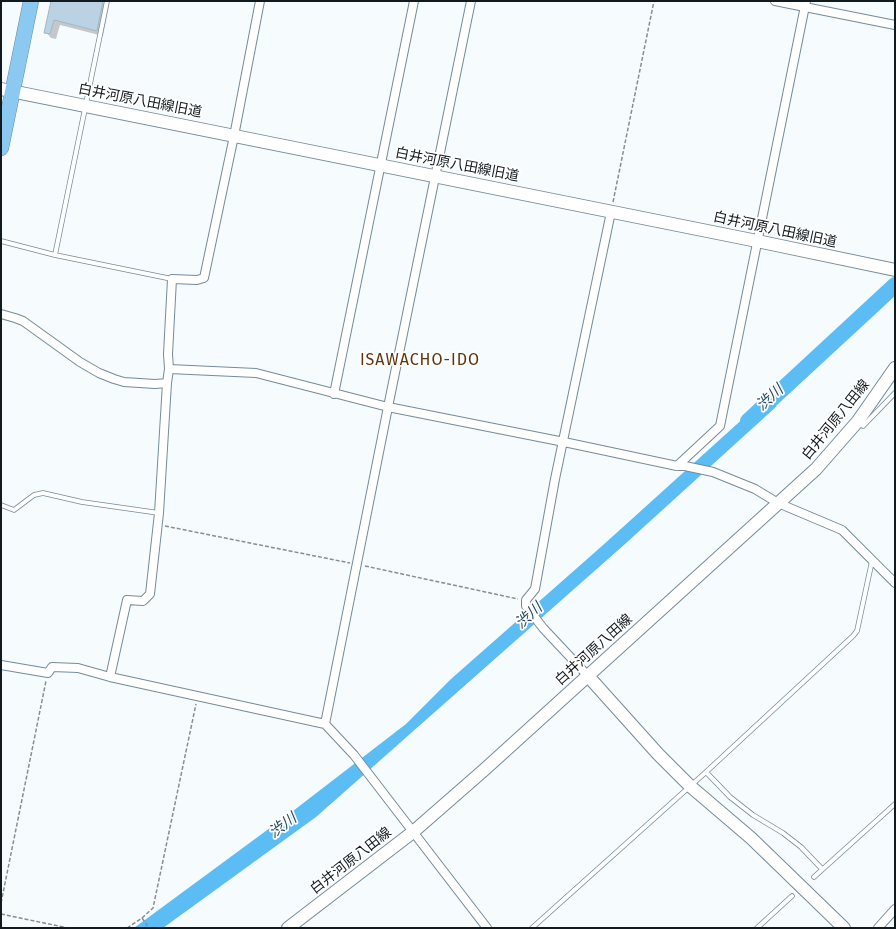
<!DOCTYPE html>
<html>
<head>
<meta charset="utf-8">
<style>
  body { margin:0 }
  #map { position:relative; width:896px; height:929px; overflow:hidden; background:#f6fbfe; font-family:"Fira Sans",sans-serif }
  canvas { display:block }
  .frame { position:absolute; inset:0; border:2px solid #111a1f; pointer-events:none }
</style>
</head>
<body>
<div id="map">
<canvas width="896" height="929"></canvas>
<div class="frame"></div>
</div>
<script>
const context = document.querySelector('canvas').getContext('2d');
context.lineJoin = 'round';
function fillPath(path, color) { context.fillStyle = color; context.fill(path, 'evenodd'); }
const toPath = rows => new Path2D(rows.map(r => 'M' + r).join(''));
function stroke(path, color, width, dash) { context.strokeStyle = color; context.lineWidth = width; context.lineCap = dash ? 'butt' : 'round'; context.setLineDash(dash || []); context.stroke(path); }
function label(font, color, halo, rows, align = 'center') {
  context.font = font + ' "Fira Sans","Noto Sans JP",sans-serif'; context.lineWidth = 3.5; context.setLineDash([]); context.textBaseline = 'middle'; context.strokeStyle = halo; context.fillStyle = color; for (const [text, x, y, turn = 0] of rows) {
    context.save(); context.translate(x, y); context.rotate((+turn || 0) * Math.PI / 180); context.textAlign = isNaN(turn) ? turn : align; if (halo) context.strokeText(text, 0, 0); context.fillText(text, 0, 0); context.restore();
  }
}
fillPath(toPath([
  [757,406,777,406,625,544,316,817,163,928,134,928,293,811,406,724,451,679,602,546]
]), '#5cbcf4');
fillPath(toPath([
  [52,1,110,1,103,36,60,25,56,39,51,38,46,32]
]), '#0003');
stroke(toPath([
  [748,421,895,285]
]), '#5cbcf4', 16);
const building = toPath([
  [51,1,103,1,97,31,54,20,50,34,44,33,51,1]
]);
fillPath(building, '#bad2e2');
stroke(building, '#a0b7c7', 1);
const lane = toPath([
  [1,241,55,255,172,279],
  [55,255,107,1],
  [858,422,863,426,895,393],
  [1,505,14,510,34,495,43,493,82,502,159,513],
  [706,772,730,797,753,815,783,833,801,847,822,869],
  [814,877,895,804],
  [532,928,706,772,853,636,857,631,872,561],
  [757,928,792,896]
]);
const street = toPath([
  [775,1,895,25],
  [1,314,15,318,23,321,80,362,99,373,114,379,124,382,155,384,167,383],
  [169,369,256,373,388,407,564,442,677,466,685,466,713,472,755,489,778,503,842,530,895,583],
  [334,394,414,1],
  [677,466,720,426,806,1],
  [1,665,48,673,52,667,78,668,110,677,325,724,354,755,487,928],
  [588,676,543,628,526,606,526,600,535,589,555,479,611,212],
  [110,677,127,600,143,601,150,594,159,513,167,383,169,369,168,354,172,279,197,280,204,278,234,136,260,1],
  [325,724,388,407,471,1],
  [878,928,895,909]
]);
const secondary = toPath([
  [1,89,757,241,895,270],
  [588,676,658,754,690,786,751,838,844,928],
  [288,928,413,832,484,770,816,469,858,421,895,368]
]);
const highway = toPath([
  [1,148,31,1]
]);
stroke(lane, '#748b9a', 5.5);
stroke(street, '#748b9a', 10);
stroke(secondary, '#748b9a', 14);
stroke(highway, '#608ca7', 16);
stroke(toPath([
  [613,202,654,1],
  [165,526,350,563],
  [365,566,518,599],
  [1,903,46,681],
  [1,914,68,928],
  [142,918,149,928],
  [127,928,142,918,153,908,196,704]
]), '#878e92', 1.5, [4, 2]);
stroke(lane, '#fff', 4);
stroke(street, '#fff', 8);
stroke(secondary, '#fff', 12);
stroke(highway, '#8bc9f0', 15);
label('14px', '#111a1f', '#fff', [
  ["白井河原八田線旧道",140,101,11],
  ["白井河原八田線旧道",457,165,11],
  ["白井河原八田線旧道",775,230,12],
  ["白井河原八田線",836,420,-51],
  ["白井河原八田線",594,650,-42],
  ["白井河原八田線",351,861,-38]
]);
label('italic 15px', '#204860', '#fff', [
  ["渋川",770,398,-42],
  ["渋川",529,616,-42],
  ["渋川",283,826,-37]
]);
context.letterSpacing = '1px';
label('16px', '#5f340d', '#fff', [
  ["ISAWACHO-IDO",420,361]
]);
context.letterSpacing = '0px';
</script>
</body>
</html>
